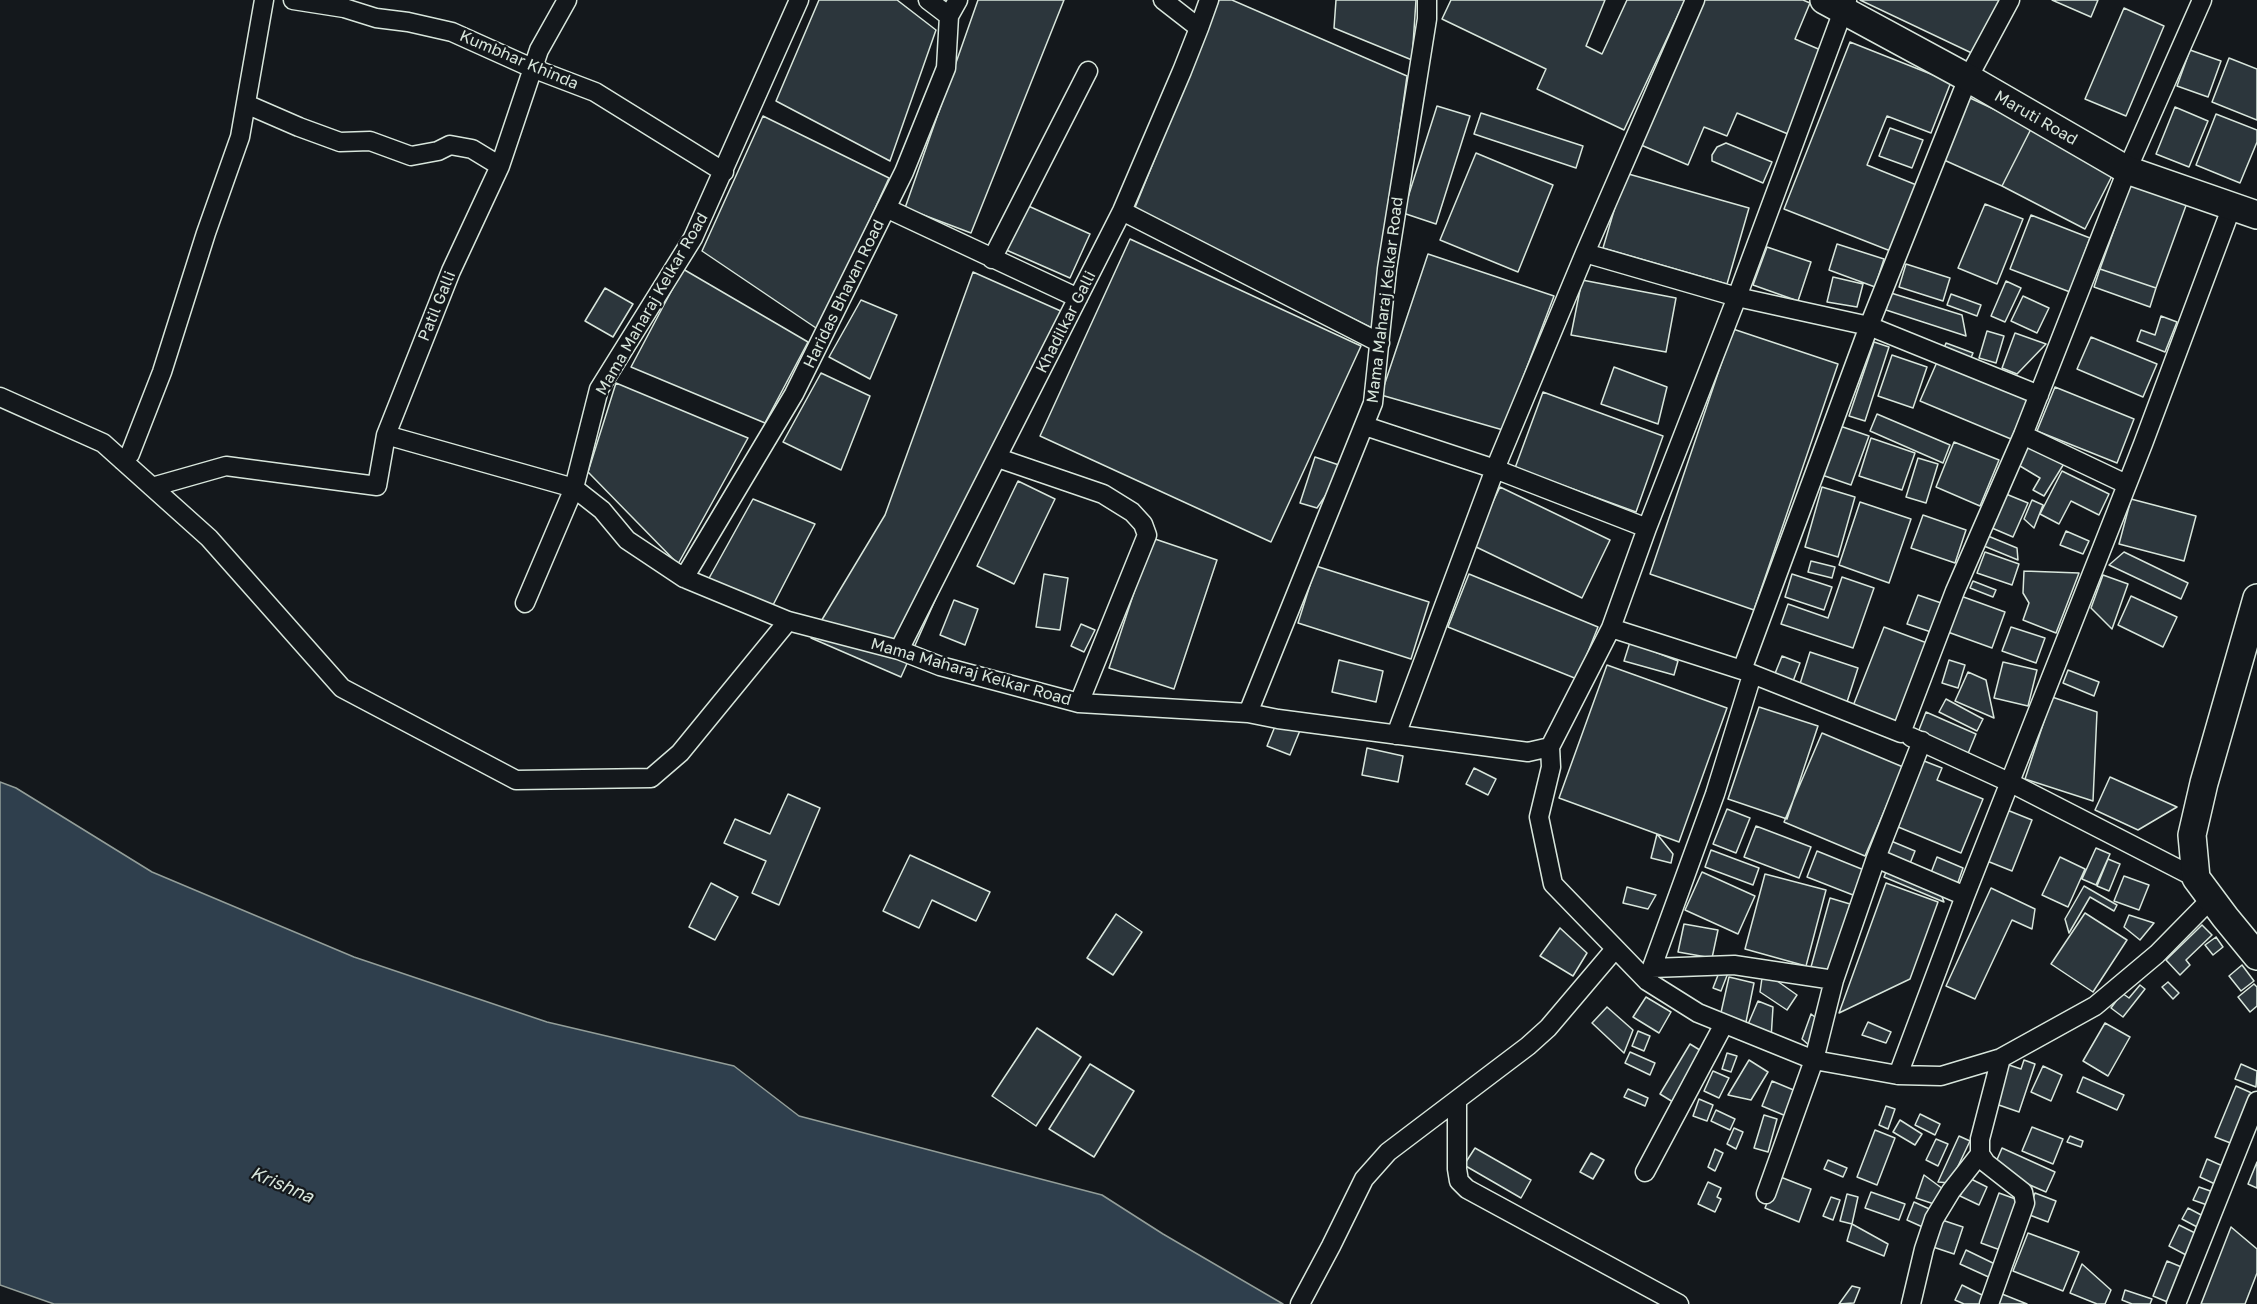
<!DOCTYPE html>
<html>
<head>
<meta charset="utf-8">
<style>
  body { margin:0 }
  canvas { display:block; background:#14181c }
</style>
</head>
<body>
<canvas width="2257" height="1304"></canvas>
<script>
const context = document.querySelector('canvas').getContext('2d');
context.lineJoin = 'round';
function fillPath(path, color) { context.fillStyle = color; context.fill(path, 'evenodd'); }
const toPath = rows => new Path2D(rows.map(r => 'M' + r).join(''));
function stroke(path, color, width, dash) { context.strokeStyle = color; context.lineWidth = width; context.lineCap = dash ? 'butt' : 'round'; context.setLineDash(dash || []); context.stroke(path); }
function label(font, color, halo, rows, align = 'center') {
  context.font = font + ' "Golos Text",sans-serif'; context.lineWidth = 4.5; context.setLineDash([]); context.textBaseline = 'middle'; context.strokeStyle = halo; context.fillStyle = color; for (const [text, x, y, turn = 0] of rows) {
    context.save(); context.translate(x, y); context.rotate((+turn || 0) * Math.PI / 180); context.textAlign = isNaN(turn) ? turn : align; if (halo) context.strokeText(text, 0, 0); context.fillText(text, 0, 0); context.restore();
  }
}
const water = toPath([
  [0,782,16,788,152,872,354,957,547,1022,734,1066,799,1116,1102,1195,1163,1234,1283,1304,54,1304,0,1285,0,782]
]);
fillPath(water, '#2f3f4d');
stroke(water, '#939e99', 1.5);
const building = toPath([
  [819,0,897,0,936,30,890,161,776,101,819,0],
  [978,0,1064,0,971,233,905,208,978,0],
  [1219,0,1232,0,1407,76,1372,328,1134,210,1219,0],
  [1336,0,1416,0,1412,60,1334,28,1336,0],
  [1451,0,1605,0,1586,46,1602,54,1627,0,1685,0,1624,130,1537,89,1546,69,1442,19,1451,0],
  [1701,0,1803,0,1810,3,1795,39,1823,51,1788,134,1737,113,1727,136,1704,127,1688,165,1641,145,1701,0],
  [1860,0,2005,0,1978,56,1860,0],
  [2052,0,2098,0,2091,17,2052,0],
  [2124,8,2164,26,2126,116,2085,99,2124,8],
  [1850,42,1951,82,1931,133,1887,116,1867,165,1919,186,1893,252,1784,209,1850,42],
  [2190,50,2221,61,2208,97,2177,86,2190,50],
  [2229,58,2257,69,2257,120,2212,102,2229,58],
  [1970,98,2032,127,2002,186,1944,160,1970,98],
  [1437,106,1470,116,1436,224,1403,213,1437,106],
  [2175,107,2208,121,2189,167,2156,154,2175,107],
  [1481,113,1583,146,1576,168,1474,134,1481,113],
  [2216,114,2257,130,2257,142,2240,183,2196,165,2216,114],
  [763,116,889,178,819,330,702,251,763,116],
  [2032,127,2115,170,2085,229,2002,186,2032,127],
  [1890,128,1923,140,1912,168,1879,156,1890,128],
  [1726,143,1772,162,1763,183,1712,161,1712,155,1717,147,1726,143],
  [1476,153,1553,185,1518,272,1440,240,1476,153],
  [1625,173,1749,208,1727,284,1603,248,1625,173],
  [2132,180,2188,200,2156,288,2100,269,2132,180],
  [1024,204,1090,234,1070,278,1004,249,1024,204],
  [1985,204,2023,219,1997,284,1958,268,1985,204],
  [2031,215,2090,238,2070,292,2010,269,2031,215],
  [1130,239,1361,346,1271,542,1040,436,1130,239],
  [1837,244,1884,259,1875,287,1829,270,1837,244],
  [1767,247,1811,262,1798,301,1753,285,1767,247],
  [1428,254,1554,296,1503,430,1381,395,1428,254],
  [1906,264,1950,278,1943,301,1899,287,1906,264],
  [683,269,808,342,765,423,631,367,683,269],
  [2100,269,2156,288,2150,307,2094,287,2100,269],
  [973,272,1063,312,901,677,811,638,885,515,973,272],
  [1833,277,1863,284,1857,307,1827,302,1833,277],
  [1582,280,1676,298,1666,352,1571,335,1582,280],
  [2006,281,2021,288,2005,322,1991,316,2006,281],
  [605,288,633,304,613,337,585,321,605,288],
  [1891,293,1962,315,1966,336,1886,310,1891,293],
  [1951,294,1981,305,1977,316,1947,305,1951,294],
  [2023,296,2049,308,2037,333,2011,321,2023,296],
  [861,300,897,315,870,379,829,357,861,300],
  [2161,316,2177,322,2165,352,2137,341,2141,330,2155,335,2161,316],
  [1733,329,1838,364,1754,610,1650,574,1733,329],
  [1987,331,2004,336,1996,363,1979,358,1987,331],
  [2015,333,2046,344,2017,374,2002,368,2015,333],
  [2091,337,2157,364,2143,397,2077,369,2091,337],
  [1874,342,1889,347,1865,421,1849,416,1874,342],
  [1946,343,1973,353,1970,360,1943,351,1946,343],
  [1892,355,1927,367,1913,408,1878,396,1892,355],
  [1937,362,2028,400,2011,439,1920,401,1937,362],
  [1614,367,1667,387,1658,424,1601,404,1614,367],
  [821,373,870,396,841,470,783,442,821,373],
  [616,383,748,438,678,564,588,472,616,383],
  [2055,387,2134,419,2117,463,2037,431,2055,387],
  [1543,392,1663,436,1636,512,1515,468,1543,392],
  [1877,414,1950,445,1943,463,1870,431,1877,414],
  [1840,426,1869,436,1851,485,1822,475,1840,426],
  [1871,438,1915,453,1902,490,1859,476,1871,438],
  [2029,441,2065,462,2044,496,2033,490,2040,478,2015,463,2029,441],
  [1954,442,1999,460,1980,506,1936,487,1954,442],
  [1315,457,1345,467,1317,508,1300,503,1315,457],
  [1918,458,1938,464,1926,503,1906,497,1918,458],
  [2062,471,2109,494,2099,515,2071,501,2059,524,2040,514,2062,471],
  [1018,481,1055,499,1014,584,977,566,1018,481],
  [1500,487,1610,540,1582,598,1472,545,1500,487],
  [1822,487,1855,497,1838,557,1805,547,1822,487],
  [2006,494,2028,503,2013,537,1992,528,2006,494],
  [753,499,815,524,772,607,708,580,753,499],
  [2131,499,2196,516,2184,561,2119,544,2131,499],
  [2032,500,2043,505,2034,528,2024,519,2032,500],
  [1860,502,1911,519,1889,583,1839,565,1860,502],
  [1923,515,1966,530,1955,563,1911,548,1923,515],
  [2066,531,2089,541,2083,554,2060,545,2066,531],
  [1988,536,2017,548,2018,560,1984,546,1988,536],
  [1152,538,1217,560,1174,689,1109,668,1152,538],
  [1985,552,2019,564,2012,585,1977,573,1985,552],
  [2124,552,2188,583,2181,599,2109,565,2124,552],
  [1811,561,1835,567,1832,578,1808,572,1811,561],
  [1316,566,1429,602,1411,659,1298,623,1316,566],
  [2024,571,2079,573,2056,633,2023,620,2029,603,2023,593,2024,571],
  [1044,574,1068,578,1060,630,1036,627,1044,574],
  [1469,574,1598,627,1577,679,1448,627,1469,574],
  [1792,574,1832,587,1824,610,1785,597,1792,574],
  [2103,575,2128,584,2112,629,2091,608,2103,575],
  [1842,577,1874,588,1853,648,1781,624,1788,604,1828,618,1842,577],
  [1973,581,1996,590,1993,597,1970,588,1973,581],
  [1918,595,1944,604,1934,633,1907,624,1918,595],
  [1958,595,2005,612,1992,648,1945,631,1958,595],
  [2131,596,2177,617,2163,647,2118,625,2131,596],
  [954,600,978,609,965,645,940,635,954,600],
  [1081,624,1095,630,1084,652,1071,646,1081,624],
  [1884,627,1927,643,1896,722,1853,706,1884,627],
  [2011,627,2045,638,2036,663,2002,651,2011,627],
  [1630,642,1678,661,1674,675,1624,661,1630,642],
  [1810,652,1858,668,1847,702,1799,687,1810,652],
  [1782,656,1800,663,1792,684,1774,676,1782,656],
  [1339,660,1383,671,1376,702,1332,692,1339,660],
  [1949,660,1965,665,1958,688,1942,683,1949,660],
  [2003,662,2037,670,2028,706,1994,698,2003,662],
  [1607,665,1727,708,1679,842,1559,798,1607,665],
  [2068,670,2099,682,2094,696,2063,683,2068,670],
  [1968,672,1986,680,1994,718,1955,701,1968,672],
  [2052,697,2097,712,2093,801,2025,779,2052,697],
  [1946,699,1983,719,1977,731,1939,712,1946,699],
  [1759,707,1818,726,1787,819,1728,799,1759,707],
  [1926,712,1976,734,1967,756,1917,735,1926,712],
  [1278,719,1301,728,1290,755,1267,746,1278,719],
  [1822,733,1903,767,1865,856,1784,822,1822,733],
  [1367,748,1403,756,1398,782,1362,775,1367,748],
  [1919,759,1942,768,1937,780,1983,799,1961,853,1891,824,1919,759],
  [1474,768,1496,779,1488,795,1466,784,1474,768],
  [2110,777,2177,807,2138,830,2095,810,2110,777],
  [788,794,820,808,779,905,752,893,766,861,724,843,735,819,770,834,788,794],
  [1727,809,1750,818,1736,853,1713,844,1727,809],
  [2007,810,2032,820,2012,871,1987,861,2007,810],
  [1756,826,1811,847,1799,878,1744,857,1756,826],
  [1657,834,1673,854,1671,863,1651,858,1657,834],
  [1891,841,1915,851,1909,866,1885,856,1891,841],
  [2096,848,2110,854,2096,885,2082,879,2096,848],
  [1711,850,1759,868,1753,885,1705,867,1711,850],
  [1817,851,1864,870,1853,895,1807,877,1817,851],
  [910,855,990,892,976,921,932,900,919,928,883,911,910,855],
  [1937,857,1963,868,1956,888,1929,878,1937,857],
  [2060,857,2085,869,2068,907,2042,895,2060,857],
  [2108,859,2120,864,2109,891,2097,886,2108,859],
  [1702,872,1755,896,1738,934,1685,910,1702,872],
  [1886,872,1941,894,1944,902,1884,877,1886,872],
  [1765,874,1826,890,1806,966,1745,949,1765,874],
  [2124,876,2149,885,2139,910,2114,901,2124,876],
  [711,883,738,897,715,940,689,927,711,883],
  [1886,883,1938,902,1910,979,1839,1013,1886,883],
  [2084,886,2117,905,2114,911,2090,897,2069,933,2065,919,2084,886],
  [1627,887,1656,895,1648,909,1623,903,1627,887],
  [1991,888,2035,909,2032,929,2012,920,1975,999,1946,986,1991,888],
  [1830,898,1850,904,1831,972,1811,967,1830,898],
  [2085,913,2127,940,2093,992,2051,964,2085,913],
  [1116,914,1142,932,1113,975,1087,958,1116,914],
  [2129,915,2154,923,2140,940,2124,927,2129,915],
  [1684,924,1718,930,1712,958,1678,952,1684,924],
  [2202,925,2212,935,2186,960,2190,965,2180,975,2166,960,2202,925],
  [1560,928,1587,953,1573,976,1540,956,1560,928],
  [2216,937,2223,947,2213,955,2205,945,2216,937],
  [2242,965,2254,981,2241,991,2229,976,2242,965],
  [1720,970,1728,973,1721,991,1713,988,1720,970],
  [1763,971,1797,995,1787,1010,1760,992,1763,971],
  [1729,977,1754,983,1746,1022,1720,1017,1729,977],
  [2168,982,2179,993,2173,999,2162,987,2168,982],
  [2254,984,2257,987,2257,1006,2250,1012,2238,997,2254,984],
  [2140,985,2145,989,2123,1017,2111,1008,2122,993,2129,998,2140,985],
  [1646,997,1671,1012,1659,1033,1633,1017,1646,997],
  [1758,1001,1773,1007,1771,1039,1746,1029,1758,1001],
  [1607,1007,1633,1030,1624,1053,1592,1023,1607,1007],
  [1811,1014,1820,1021,1811,1047,1802,1039,1811,1014],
  [1868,1022,1891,1032,1886,1043,1862,1035,1868,1022],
  [2105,1023,2130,1037,2108,1076,2083,1061,2105,1023],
  [1037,1028,1081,1057,1036,1126,992,1096,1037,1028],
  [1638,1031,1650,1036,1644,1051,1632,1046,1638,1031],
  [1690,1044,1703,1052,1673,1102,1660,1094,1690,1044],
  [1630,1052,1655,1063,1650,1075,1625,1063,1630,1052],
  [1727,1053,1737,1056,1731,1072,1722,1069,1727,1053],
  [1749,1060,1768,1072,1751,1100,1728,1095,1749,1060],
  [2024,1060,2035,1064,2019,1112,1993,1103,2006,1064,2021,1069,2024,1060],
  [1090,1064,1134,1091,1094,1157,1049,1129,1090,1064],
  [2241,1064,2257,1071,2256,1087,2235,1079,2241,1064],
  [2043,1066,2062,1075,2051,1101,2031,1092,2043,1066],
  [1713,1071,1729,1078,1719,1098,1704,1091,1713,1071],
  [2083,1077,2124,1095,2117,1110,2077,1092,2083,1077],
  [1772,1081,1796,1091,1786,1116,1762,1106,1772,1081],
  [2236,1086,2254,1094,2233,1144,2215,1137,2236,1086],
  [1628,1089,1648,1098,1645,1106,1624,1097,1628,1089],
  [1699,1099,1713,1105,1707,1121,1693,1116,1699,1099],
  [1886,1106,1895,1109,1888,1129,1879,1125,1886,1106],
  [1716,1110,1735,1119,1730,1130,1711,1121,1716,1110],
  [1920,1114,1940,1124,1935,1135,1915,1125,1920,1114],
  [1764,1115,1777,1119,1768,1152,1754,1148,1764,1115],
  [1900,1120,1922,1134,1915,1145,1893,1132,1900,1120],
  [2032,1127,2063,1139,2053,1164,2022,1151,2032,1127],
  [1734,1128,1743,1132,1736,1149,1727,1144,1734,1128],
  [1875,1130,1895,1138,1877,1185,1857,1177,1875,1130],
  [1959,1136,1970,1141,1950,1183,1938,1182,1959,1136],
  [2070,1136,2083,1141,2081,1147,2067,1142,2070,1136],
  [1936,1139,1948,1144,1938,1166,1926,1160,1936,1139],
  [1475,1148,1531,1180,1521,1198,1464,1165,1475,1148],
  [2002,1148,2055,1172,2046,1192,1993,1169,2002,1148],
  [1715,1149,1723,1153,1715,1171,1708,1167,1715,1149],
  [1591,1153,1604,1160,1593,1179,1580,1172,1591,1153],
  [2207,1159,2225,1167,2217,1185,2200,1177,2207,1159],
  [1828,1160,1847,1168,1843,1177,1824,1169,1828,1160],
  [2257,1162,2257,1188,2248,1184,2257,1162],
  [1924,1175,1943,1189,1937,1205,1916,1198,1924,1175],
  [1778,1176,1811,1189,1799,1222,1765,1208,1778,1176],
  [1969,1178,1987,1187,1979,1205,1960,1196,1969,1178],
  [1708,1182,1721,1188,1717,1197,1721,1199,1715,1212,1698,1204,1708,1182],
  [2199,1187,2216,1193,2210,1206,2193,1200,2199,1187],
  [1871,1192,1905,1204,1899,1220,1865,1208,1871,1192],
  [1999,1193,2021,1201,2003,1251,1981,1243,1999,1193],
  [2035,1193,2056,1201,2048,1222,2027,1214,2035,1193],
  [1847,1194,1858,1197,1852,1224,1840,1221,1847,1194],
  [1831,1197,1840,1200,1833,1220,1823,1216,1831,1197],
  [1914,1202,1934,1211,1927,1229,1907,1220,1914,1202],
  [2188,1208,2205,1217,2199,1228,2182,1219,2188,1208],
  [1939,1219,1963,1227,1954,1254,1930,1246,1939,1219],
  [1852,1224,1888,1244,1884,1256,1847,1241,1852,1224],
  [2179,1225,2199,1235,2188,1256,2169,1246,2179,1225],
  [2231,1227,2257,1249,2257,1273,2245,1304,2201,1304,2231,1227],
  [2028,1233,2079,1252,2063,1291,2013,1271,2028,1233],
  [1966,1250,1999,1266,1993,1279,1960,1264,1966,1250],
  [2167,1261,2184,1268,2170,1303,2153,1296,2167,1261],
  [2082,1264,2111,1290,2105,1304,2097,1304,2070,1293,2082,1264],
  [1962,1285,1986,1297,1982,1304,1964,1304,1955,1300,1962,1285],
  [1852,1286,1860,1288,1854,1303,1839,1304,1852,1286],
  [2125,1290,2152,1299,2150,1304,2132,1304,2122,1300,2125,1290],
  [2002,1294,2027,1304,1998,1304,2002,1294]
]);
fillPath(building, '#2c363c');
stroke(building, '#d8e6dc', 1.5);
const street = toPath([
  [293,0,344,8,376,18,408,22,452,32,532,68,595,92,724,172],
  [799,0,693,238,599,389,574,488,602,510,627,540,684,578,788,621,899,650,940,666,1079,703,1248,713,1373,403,1387,269,1427,19,1427,0],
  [1847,0,1737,297,1647,528,1611,628,1550,747,1551,767,1539,817,1553,884,1647,981,1698,1013,1814,1060,1898,1075,1941,1076,2001,1058,2095,1006,2157,954,2212,898],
  [949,16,958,0],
  [1199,28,1209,0],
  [246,104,299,127,340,142,370,141,411,156,438,151,450,145,472,149,500,166],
  [886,208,1078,298],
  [1122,211,1380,343],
  [1585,253,1737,297,1869,326,1968,78,2010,0],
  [992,259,1088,71],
  [2039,395,1869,326,1742,670,1901,733,1955,591,2023,435,2127,170,2202,0],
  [0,397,103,443,209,538,342,688,516,780,651,778,680,753,788,621],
  [1365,426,1495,469,1585,253,1695,0],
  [2023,435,2126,484],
  [998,458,1103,494,1132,512,1143,524,1147,535,1079,703],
  [123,461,130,454,162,372,206,233,240,137,264,0],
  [152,487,226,466,377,486,386,435],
  [684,578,794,394,904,172,946,68,949,16,928,0],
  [525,603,574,488,386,435,451,271,500,166,539,50,567,0],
  [1611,628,1742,670],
  [899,650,1122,211,1182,71,1199,28,1163,0],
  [1248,713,1278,719,1528,752,1550,747],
  [1396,735,1495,469,1647,528],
  [1911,737,2011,783,2196,878],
  [1876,858,1965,896],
  [1652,968,1734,965,1834,980],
  [1647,981,1715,794,1752,675],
  [1898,1075,1965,896,2143,444,2232,206],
  [1457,1100,1457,1169,1459,1181,1467,1189,1679,1304],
  [1645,1172,1724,1024],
  [1766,1194,1814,1060,1834,980,1876,858,1922,741],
  [1300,1304,1331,1246,1364,1179,1388,1152,1528,1046,1548,1028,1615,949],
  [1911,1304,1924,1249,1934,1219,1951,1191,1980,1154],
  [1989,1304,2025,1203,2023,1192,1986,1163,1980,1154,1980,1139,2001,1058],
  [2176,1304,2257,1101]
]);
const secondary = toPath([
  [1824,0,1968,78,2127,170,2257,215],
  [2257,598,2204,783,2192,835,2196,878,2225,917,2257,956]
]);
stroke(street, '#d8e6dc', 21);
stroke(secondary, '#d8e6dc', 30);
stroke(street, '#14181c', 18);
stroke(secondary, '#14181c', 27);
label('16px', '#d8e6dc', '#14181c', [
  ["Kumbhar Khinda",519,60,23],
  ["Maruti Road",2036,118,30],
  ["Haridas Bhavan Road",844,294,-64],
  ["Mama Maharaj Kelkar Road",1385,300,-83],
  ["Mama Maharaj Kelkar Road",652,304,-60],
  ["Patil Galli",437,306,-68],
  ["Khadilkar Galli",1066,322,-63],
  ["Mama Maharaj Kelkar Road",971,672,16]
]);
label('italic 18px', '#d8e6dc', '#14181c', [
  ["Krishna",282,1185,23]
]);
</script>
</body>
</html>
